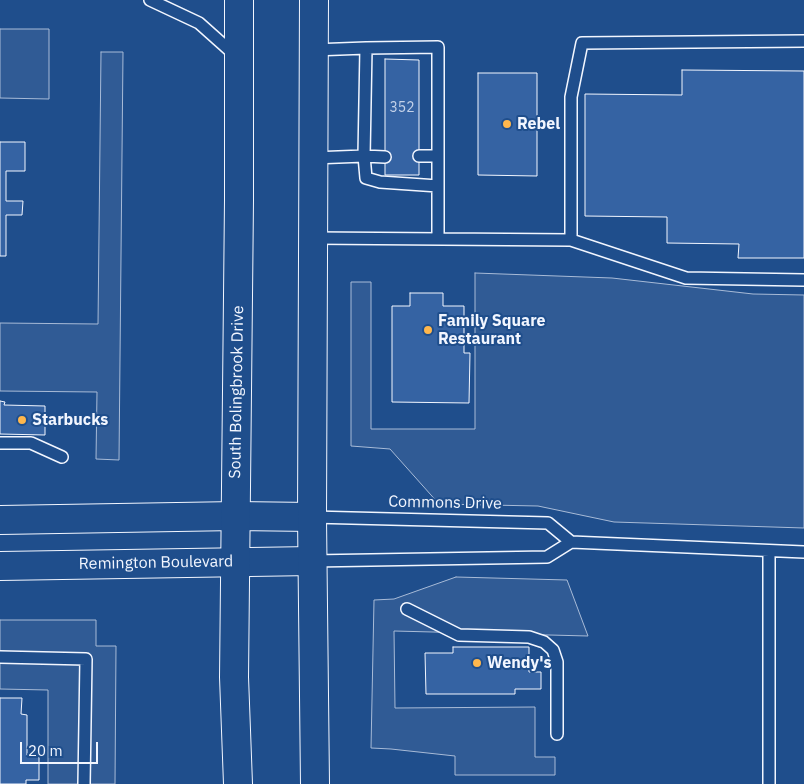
<!DOCTYPE html>
<html>
<head>
<meta charset="utf-8">
<style>
  body { margin:0 }
  #map { position:relative; width:804px; height:784px; overflow:hidden; background:#1f4e8c; font-family:"IBM Plex Sans",sans-serif }
  canvas { display:block }
  .scale { position:absolute; left:20px; top:742px; width:78px; height:22px; box-sizing:border-box; border:2px solid #f2f6ff; border-top:0; padding-left:6px; font-size:15px; line-height:18px; white-space:nowrap; color:#f2f6ff; -webkit-text-stroke:4px #1f4e8c; paint-order:stroke }
</style>
</head>
<body>
<div id="map">
<canvas width="804" height="784"></canvas>
<div class="scale">20 m</div>
</div>
<script>
const context = document.querySelector('canvas').getContext('2d');
context.lineJoin = 'round';
function fillPath(path, color) { context.fillStyle = color; context.fill(path, 'evenodd'); }
const toPath = rows => new Path2D(rows.map(r => 'M' + r).join(''));
function stroke(path, color, width, dash) { context.strokeStyle = color; context.lineWidth = width; context.lineCap = dash ? 'butt' : 'round'; context.setLineDash(dash || []); context.stroke(path); }
function label(font, color, halo, rows, align = 'center') {
  context.font = font + ' "IBM Plex Sans",sans-serif'; context.lineWidth = 4; context.setLineDash([]); context.textBaseline = 'middle'; context.strokeStyle = halo; context.fillStyle = color; for (const [text, x, y, turn = 0] of rows) {
    context.save(); context.translate(x, y); context.rotate((+turn || 0) * Math.PI / 180); context.textAlign = isNaN(turn) ? turn : align; if (halo) context.strokeText(text, 0, 0); context.fillText(text, 0, 0); context.restore();
  }
}
const parking = toPath([
  [0,29,49,29,49,99,0,98,0,29],
  [101,52,123,52,119,460,96,459,97,392,0,391,0,323,98,324,101,52],
  [475,273,612,278,753,294,804,295,804,528,614,522,538,506,439,504,390,449,351,446,351,282,371,282,371,429,475,429,475,273],
  [456,577,567,580,588,636,394,631,395,708,535,707,535,757,555,757,555,775,455,775,455,756,391,749,371,748,374,600,394,599,456,577],
  [0,620,96,620,96,646,116,646,115,784,48,784,48,690,0,689,0,620]
]);
fillPath(parking, '#305b95');
stroke(parking, '#a8bbd7', 1);
const building = toPath([
  [385,59,419,60,419,175,385,175,385,59],
  [682,70,804,71,804,258,738,258,739,244,667,243,667,217,585,216,585,94,682,95,682,70],
  [478,73,537,73,537,176,478,175,478,73],
  [0,142,25,142,25,171,6,171,6,201,23,201,22,215,6,215,6,256,0,256,0,142],
  [410,293,443,293,443,306,464,306,464,353,470,353,469,403,392,402,392,306,410,306,410,293],
  [0,401,5,402,4,405,45,406,45,435,0,434,0,401],
  [453,647,529,647,529,672,541,672,541,689,515,689,515,694,426,694,425,653,453,653,453,647],
  [0,698,22,698,21,714,27,715,27,755,39,756,39,780,26,780,26,784,0,784,0,698]
]);
fillPath(building, '#3563a3');
stroke(building, '#f2f6ff', 1);
const service = toPath([
  [150,0,199,23,236,56],
  [313,50,366,48],
  [419,156,438,156],
  [385,157,364,156,366,178,380,182,438,186],
  [313,158,364,156,366,48,438,47,438,238],
  [313,238,571,240,686,278,804,280],
  [571,240,571,97,582,43,804,41],
  [0,443,31,443,62,457],
  [312,517,548,523,571,542,804,552],
  [312,561,547,557,571,542],
  [407,609,459,635,529,637,544,642,553,650,557,662,557,734],
  [0,657,86,659,84,784],
  [769,784,769,551]
]);
const tertiary = toPath([
  [0,520,236,516,312,517],
  [0,566,312,561]
]);
const primary = toPath([
  [314,0,312,517,315,784],
  [238,784,234,677,239,200,239,0]
]);
stroke(service, '#f2f6ff', 14);
stroke(tertiary, '#f2f6ff', 30);
stroke(primary, '#f2f6ff', 30);
stroke(service, '#1f4e8c', 11);
stroke(tertiary, '#1f4e8c', 28);
stroke(primary, '#1f4e8c', 28);
for (const [x, y, r, color] of [
  [507,124,5,"#ffb74d"],
  [428,330,5,"#ffb74d"],
  [22,420,5,"#ffb74d"],
  [477,663,5,"#ffb74d"]
]) { const dot = new Path2D(); dot.arc(x, y, r, 0, 2 * Math.PI); context.fillStyle = color; context.fill(dot); stroke(dot, '#1f4e8c', 2); }
label('14px', '#c3d1e8', null, [
  ["352",402,108]
]);
label('bold 16px', '#f2f6ff', '#1f4e8c', [
  ["Rebel",517,124],
  ["Family Square",438,321],
  ["Restaurant",438,339],
  ["Starbucks",32,420],
  ["Wendy's",487,663]
], 'left');
label('16px', '#f2f6ff', '#1f4e8c', [
  ["South Bolingbrook Drive",237,392,-89],
  ["Commons Drive",445,503,1],
  ["Remington Boulevard",156,563,-1]
]);
</script>
</body>
</html>
